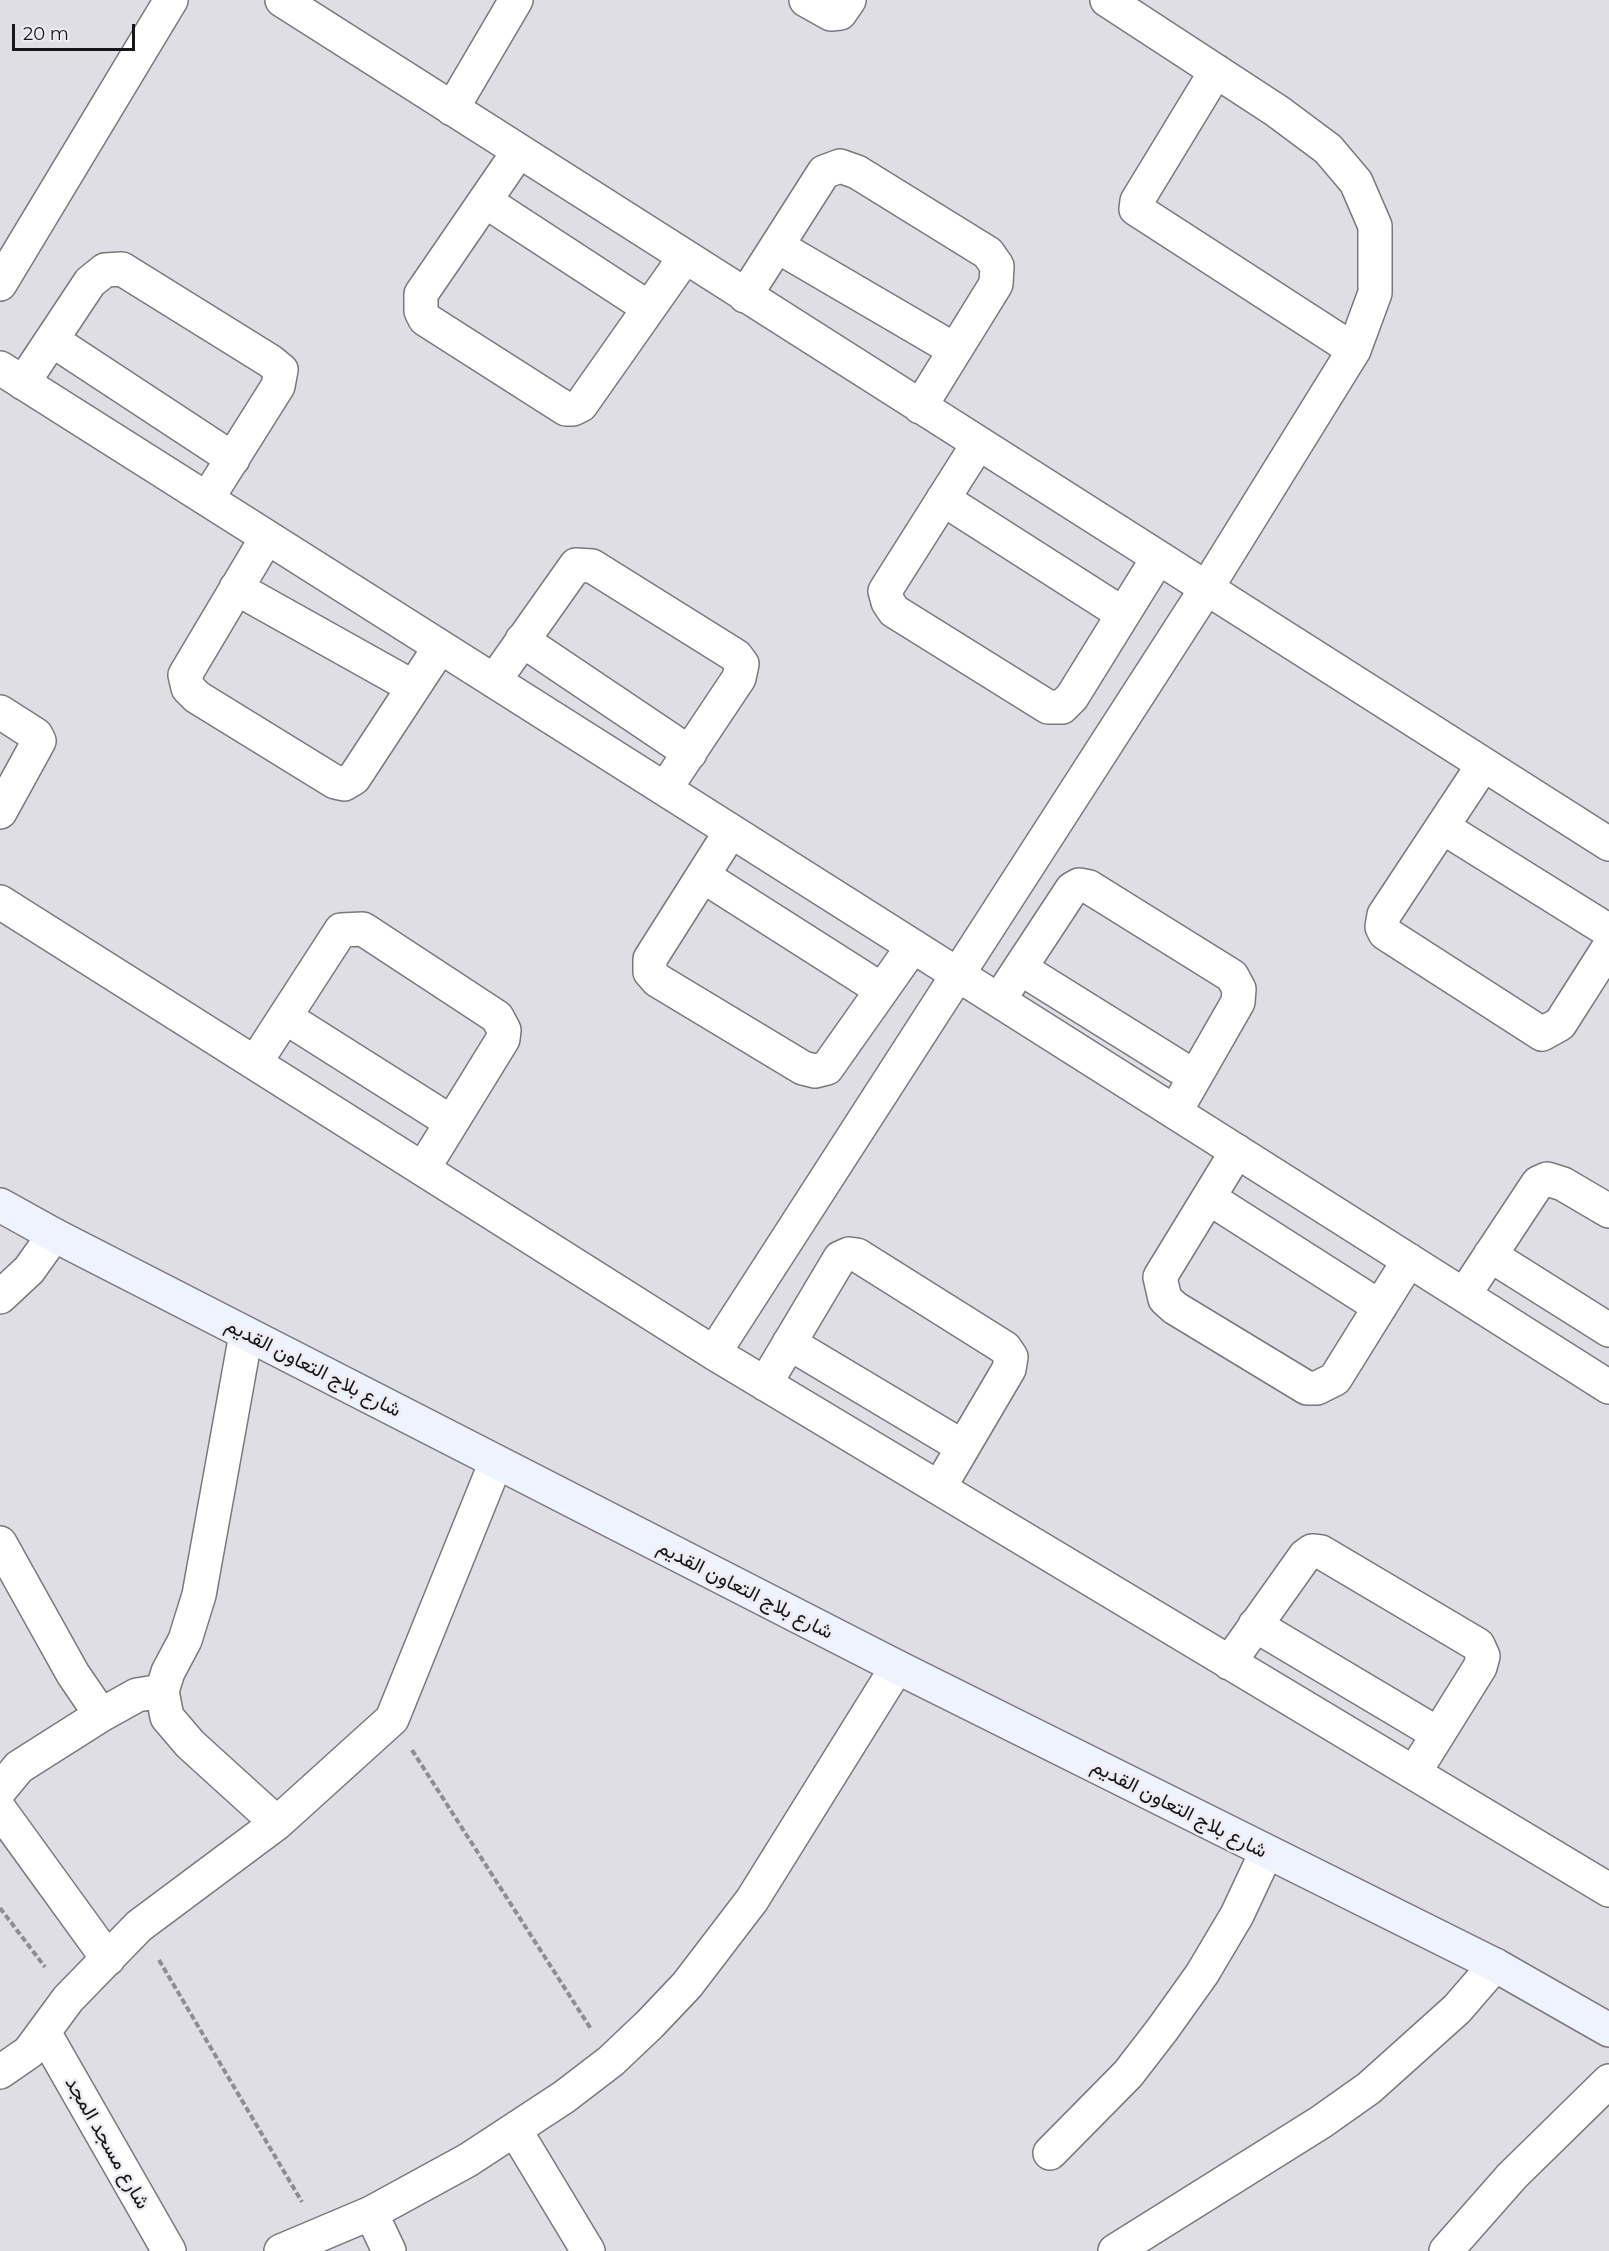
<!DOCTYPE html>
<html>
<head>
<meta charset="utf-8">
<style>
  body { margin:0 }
  #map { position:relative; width:1609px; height:2251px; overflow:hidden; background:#e0dee5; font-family:Montserrat,sans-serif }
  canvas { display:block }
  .scale { position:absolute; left:12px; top:24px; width:123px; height:27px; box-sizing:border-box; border:3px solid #161618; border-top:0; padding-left:8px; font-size:18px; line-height:21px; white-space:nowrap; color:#161618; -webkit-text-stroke:4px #eeecf2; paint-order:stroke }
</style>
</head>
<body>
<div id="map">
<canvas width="1609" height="2251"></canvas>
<div class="scale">20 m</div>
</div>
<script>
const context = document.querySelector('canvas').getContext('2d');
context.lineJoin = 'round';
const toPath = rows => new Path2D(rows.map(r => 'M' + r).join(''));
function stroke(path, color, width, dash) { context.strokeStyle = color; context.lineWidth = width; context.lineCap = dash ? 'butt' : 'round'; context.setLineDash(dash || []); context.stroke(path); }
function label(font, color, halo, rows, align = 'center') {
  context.font = font + ' Montserrat,Vazirmatn,sans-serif'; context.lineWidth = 5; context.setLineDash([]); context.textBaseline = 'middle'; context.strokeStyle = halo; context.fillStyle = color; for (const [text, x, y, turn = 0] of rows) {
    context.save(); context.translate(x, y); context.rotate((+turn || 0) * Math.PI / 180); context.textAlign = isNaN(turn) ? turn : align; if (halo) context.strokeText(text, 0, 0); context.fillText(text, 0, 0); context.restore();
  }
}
const street = toPath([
  [282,0,1609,844],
  [806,0,831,14,840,13,849,0],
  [1216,71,1137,201,1136,209,1354,350],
  [452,109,516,0],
  [519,151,421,294,421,311,425,319,566,409,573,409,581,405,685,257],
  [485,201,649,308],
  [777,246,955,350],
  [0,284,171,0],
  [745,296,824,172,840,166,857,172,988,253,997,266,996,284,920,407],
  [52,340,233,459],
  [0,368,1609,1387],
  [23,383,90,282,105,270,122,269,270,361,281,370,278,386,207,499],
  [978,444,885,591,888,602,894,611,1048,707,1062,707,1072,697,1158,558],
  [943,499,1123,614],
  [267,537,185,675,188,688,197,697,335,782,344,784,354,778,440,647],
  [236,588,413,687],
  [522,640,690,753],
  [494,681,576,565,592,566,736,656,742,664,739,678,665,789],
  [0,712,36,735,39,741,0,812],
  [1483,765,1384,915,1382,927,1385,933,1542,1034,1560,1024,1609,947],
  [1444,828,1609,931],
  [731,831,650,959,650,972,657,980,803,1068,815,1071,827,1068,913,946],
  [703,876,882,990],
  [0,902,714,1353,1609,1890],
  [1020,968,1195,1077],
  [999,1000,1072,889,1079,885,1089,887,1232,976,1239,989,1238,1002,1175,1112],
  [285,1017,451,1122],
  [255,1063,341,930,363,929,497,1017,504,1030,503,1039,423,1169],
  [1237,1151,1160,1277,1165,1299,1175,1308,1307,1388,1317,1388,1335,1379,1409,1260],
  [1209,1198,1380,1307],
  [1490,1255,1609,1330],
  [1464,1295,1538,1183,1547,1179,1563,1184,1609,1211],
  [0,1297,29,1270,54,1235],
  [246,1334,199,1595,185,1640,168,1672,162,1691,167,1717,190,1744,277,1823],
  [789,1343,963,1447],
  [714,1353,1206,589,1354,350,1375,293,1375,226,1356,182,1328,149,1277,111,1107,0],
  [765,1384,840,1258,849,1254,857,1255,1005,1348,1011,1357,1009,1369,939,1488],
  [0,1543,73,1674,101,1715,137,1695,162,1691],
  [1255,1625,1438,1734],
  [1229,1663,1305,1556,1312,1551,1321,1552,1478,1645,1483,1656,1480,1667,1414,1773],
  [0,1790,19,1767,101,1715],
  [0,1810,108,1959],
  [45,2034,169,2251],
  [0,2072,29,2052,68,1999,139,1926,277,1823,392,1719,496,1462],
  [515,2130,588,2251],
  [1050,2153,1128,2074,1162,2030,1202,1974,1237,1915,1266,1853],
  [371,2213,389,2251],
  [281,2251,371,2213,468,2160,564,2097,611,2061,650,2024,687,1985,752,1900,897,1667],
  [1115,2251,1321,2122,1369,2088,1457,2009,1495,1965],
  [1446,2251,1512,2176,1609,2081]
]);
const secondary = toPath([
  [0,1205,54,1235,897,1667,1495,1965,1609,2030]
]);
stroke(street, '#7a787e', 36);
stroke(secondary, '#7a787e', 36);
stroke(toPath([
  [412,1750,591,2029],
  [0,1908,45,1967],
  [159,1960,302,2202]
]), '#8e8d92', 4, [6, 3]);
stroke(street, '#fff', 33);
stroke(secondary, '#eff3fe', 33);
label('20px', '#161618', '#eeecf2', [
  ["شارع بلاج التعاون القديم",313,1368,27],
  ["شارع بلاج التعاون القديم",745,1590,27],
  ["شارع بلاج التعاون القديم",1179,1809,27],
  ["شارع مسجد المجد",107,2143,60]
]);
</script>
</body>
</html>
